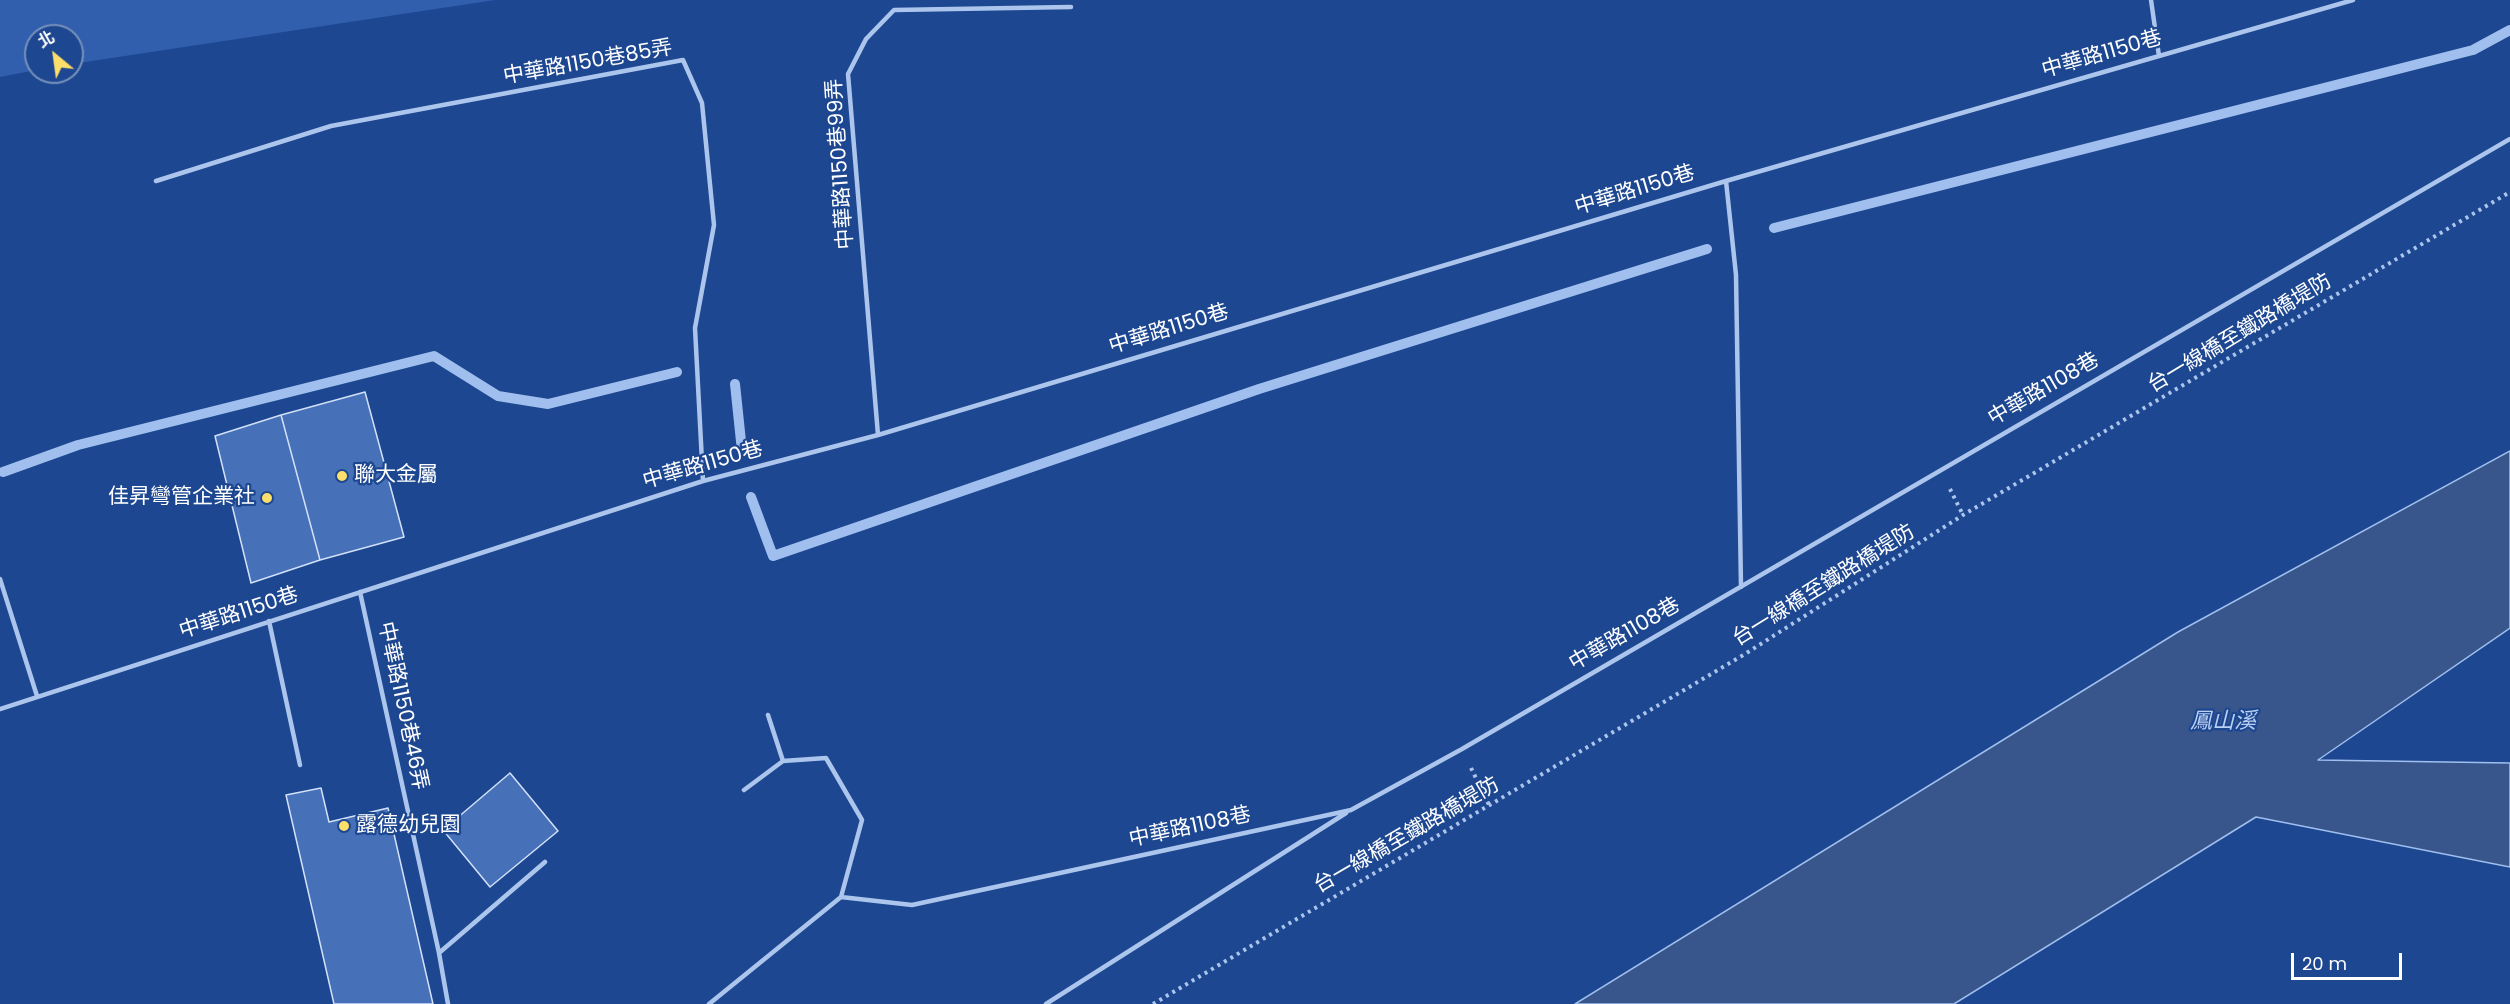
<!DOCTYPE html>
<meta charset="utf-8">
<style>
body{margin:0}
#map{position:relative;width:2510px;height:1004px;overflow:hidden;background:#1d4790;font-family:Poppins,"Noto Sans TC",sans-serif}
canvas{display:block}
.north{position:absolute;left:24px;top:24px;width:60px;height:60px;box-sizing:border-box;background:#1d4790;border:2px solid #7791bc;border-radius:50%;rotate:331deg;font-size:16px;font-weight:700;line-height:24px;text-align:center;color:#fff}
.north::after{content:'';display:block;margin:auto;width:21px;height:27px;background:#fdde6b;clip-path:polygon(50% 0,100% 100%,50% 72%,0 100%)}
.scale{position:absolute;left:2291px;top:953px;width:111px;height:27px;box-sizing:border-box;border:3px solid #fff;border-top:0;padding-left:8px;font-size:18px;line-height:21px;white-space:nowrap;color:#fff;-webkit-text-stroke:4px #1d4790;paint-order:stroke}
</style>
<div id="map">
<canvas width="2510" height="1004"></canvas>
<div class="north">北</div>
<div class="scale">20 m</div>
</div>
<script>
const ctx = document.querySelector('canvas').getContext('2d');
ctx.lineJoin = 'round';
function fillPath(path, color) { ctx.fillStyle = color; ctx.fill(path, 'evenodd'); }
const toPath = rows => new Path2D(rows.map(r => 'M' + r).join(''));
function stroke(path, color, width, dash) { ctx.strokeStyle = color; ctx.lineWidth = width; ctx.lineCap = dash ? 'butt' : 'round'; ctx.setLineDash(dash || []); ctx.stroke(path); }
function drawText(font, color, halo, rows, align = 'center') {
  ctx.font = font + ' Poppins,"Noto Sans TC",sans-serif'; ctx.lineWidth = 4.5; ctx.setLineDash([]); ctx.textBaseline = 'middle'; ctx.strokeStyle = halo; ctx.fillStyle = color; for (const [text, x, y, turn = 0] of rows) {
    ctx.save(); ctx.translate(x, y); ctx.rotate((+turn || 0) * Math.PI / 180); ctx.textAlign = isNaN(turn) ? turn : align; if (halo) ctx.strokeText(text, 0, 0); ctx.fillText(text, 0, 0); ctx.restore();
  }
}
fillPath(toPath([
 [0,0,495,0,72,64,72,36,36,36,36,70,0,77]
]), '#315fad');
const water = toPath([
 [2510,451,2510,628,2318,760,2510,763,2510,867,2256,817,1954,1004,1575,1004,2178,632,2510,451]
]);
fillPath(water, '#38568b');
stroke(water, '#a0bfef', 1.5);
stroke(toPath([
 [1774,228,2473,50,2510,30],
 [735,384,742,451],
 [3,472,78,445,434,356,498,396,548,404,677,372],
 [751,497,773,556,1259,389,1707,249]
]), '#a0bfef', 10);
const building = toPath([
 [365,392,404,537,320,560,281,415,365,392],
 [281,415,320,560,251,583,215,436,281,415],
 [510,773,558,831,490,887,443,830,510,773],
 [321,788,329,822,388,808,433,1004,334,1004,286,795,321,788]
]);
fillPath(building, '#4670b7');
stroke(building, '#d2e1fa', 1.5);
stroke(toPath([
 [1950,489,1963,515],
 [1471,768,1489,805],
 [1153,1004,1745,654,1963,515,2510,192]
]), '#acc5ed', 4, [3, 4.5]);
stroke(toPath([
 [2151,0,2159,56],
 [156,181,331,126,683,60,702,103,714,225,695,328,703,481],
 [1726,181,1736,275,1741,587],
 [878,435,848,74,866,39,894,10,1071,7],
 [0,579,37,696],
 [360,592,439,953,448,1004],
 [269,621,300,765],
 [0,709,703,481,878,435,1726,181,2353,0],
 [768,715,783,761],
 [744,790,783,761,826,758,862,820,841,897],
 [439,953,545,862],
 [709,1004,841,897,912,905,1351,810,1462,749,2510,139],
 [1046,1004,1346,813]
]), '#acc5ed', 4.5);
for (const [x, y, r, color] of [
 [342,476,6,"#fdde6b"],
 [267,498,6,"#fdde6b"],
 [344,826,6,"#fdde6b"]
]) { const dot = new Path2D(); dot.arc(x, y, r, 0, 2 * Math.PI); ctx.fillStyle = color; ctx.fill(dot); stroke(dot, '#1d4790', 2); }
drawText('21px', '#fff', '#1d4790', [
 ["中華路1150巷",2102,55,-16],
 ["中華路1150巷85弄",588,63,-10],
 ["中華路1150巷99弄",841,164,-94],
 ["中華路1150巷",1635,191,-17],
 ["中華路1150巷",1169,330,-17],
 ["台一線橋至鐵路橋堤防",2240,334,-31],
 ["中華路1108巷",2044,390,-30],
 ["中華路1150巷",703,466,-16],
 ["台一線橋至鐵路橋堤防",1824,586,-32],
 ["中華路1150巷",239,614,-18],
 ["中華路1108巷",1625,635,-30],
 ["中華路1150巷46弄",402,706,78],
 ["中華路1108巷",1190,828,-12],
 ["台一線橋至鐵路橋堤防",1407,836,-30]
]);
drawText('21px', '#fff', '#1d4790', [
 ["聯大金屬",354,476],
 ["佳昇彎管企業社",255,498,"right"],
 ["露德幼兒園",356,826]
], 'left');
drawText('italic 22px', '#b9cff4', '#1d4790', [
 ["鳳山溪",2223,722]
]);
</script>
